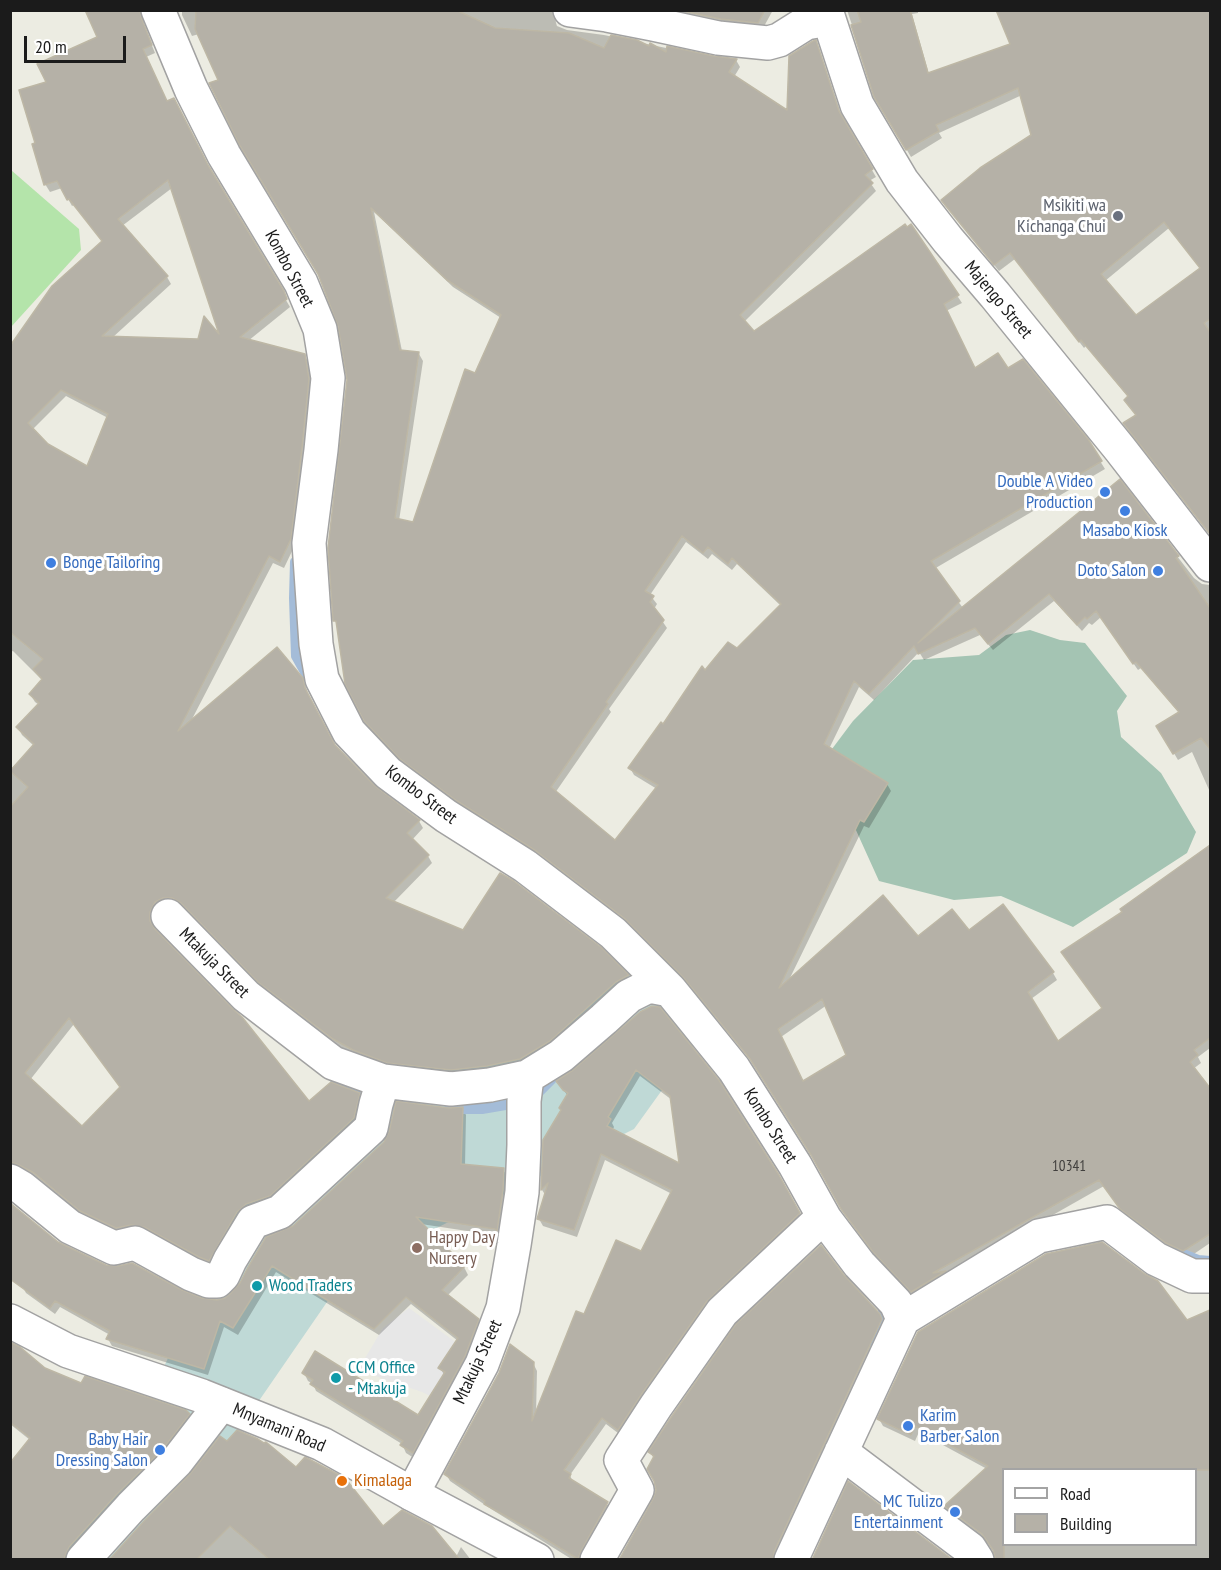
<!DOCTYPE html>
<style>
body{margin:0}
#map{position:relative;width:1221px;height:1570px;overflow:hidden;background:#ecece2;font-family:"PT Sans Narrow",sans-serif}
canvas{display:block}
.frame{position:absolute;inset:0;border:12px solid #1b1b1b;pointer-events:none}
.legend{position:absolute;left:1002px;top:1468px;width:195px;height:78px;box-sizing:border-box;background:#fff;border:2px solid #a4a4a4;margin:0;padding:8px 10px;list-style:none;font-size:18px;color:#1b1b1b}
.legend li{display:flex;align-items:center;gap:12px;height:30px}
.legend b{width:30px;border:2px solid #a4a4a4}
.scale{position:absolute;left:24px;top:36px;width:102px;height:27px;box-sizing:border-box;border:3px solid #1b1b1b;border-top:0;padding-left:8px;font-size:18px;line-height:21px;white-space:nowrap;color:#1b1b1b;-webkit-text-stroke:4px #fff;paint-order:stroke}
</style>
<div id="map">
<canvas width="1221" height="1570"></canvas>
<div class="frame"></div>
<ul class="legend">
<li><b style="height:8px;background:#fff"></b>Road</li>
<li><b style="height:16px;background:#b5b1a7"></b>Building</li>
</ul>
<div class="scale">20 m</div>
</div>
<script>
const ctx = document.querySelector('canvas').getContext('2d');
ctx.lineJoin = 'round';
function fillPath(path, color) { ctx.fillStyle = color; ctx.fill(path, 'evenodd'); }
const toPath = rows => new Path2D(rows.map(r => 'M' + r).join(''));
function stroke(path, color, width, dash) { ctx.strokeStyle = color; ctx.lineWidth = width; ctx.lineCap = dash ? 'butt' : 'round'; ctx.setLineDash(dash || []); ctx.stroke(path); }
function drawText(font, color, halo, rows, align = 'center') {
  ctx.font = font + ' "PT Sans Narrow",sans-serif'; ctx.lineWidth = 6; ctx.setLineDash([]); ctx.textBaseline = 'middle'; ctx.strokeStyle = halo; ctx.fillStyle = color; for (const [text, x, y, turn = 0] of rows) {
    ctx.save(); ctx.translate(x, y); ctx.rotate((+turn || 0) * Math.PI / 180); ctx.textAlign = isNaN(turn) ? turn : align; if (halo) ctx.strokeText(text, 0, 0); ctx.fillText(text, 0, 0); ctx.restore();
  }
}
fillPath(toPath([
 [11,170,79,229,81,250,11,327]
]), '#b4e4aa');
fillPath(toPath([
 [690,939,716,1015,634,1129,347,1273,223,1453,123,1559,30,1560,127,1447,238,1206,384,1074]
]), '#bfd9d6');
fillPath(toPath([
 [1030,630,1060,640,1085,643,1127,696,1117,711,1121,737,1161,773,1196,832,1187,853,1073,927,1001,896,954,900,879,881,855,828,814,773,853,721,913,660,979,655,1006,635]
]), '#a4c4b3');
fillPath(toPath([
 [409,1308,480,1360,449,1405,422,1392,358,1370,383,1328]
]), '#e7e7e7');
fillPath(toPath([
 [87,10,141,10,143,16,144,26,155,53,146,57,167,102,210,172,290,307,248,341,304,355,309,363,312,387,294,547,284,568,273,563,190,723,302,679,306,687,309,697,335,747,374,787,419,821,423,828,412,840,428,856,432,863,393,903,464,932,600,948,627,976,632,983,524,1066,456,1077,393,1070,359,1057,338,1046,264,989,187,910,178,905,153,920,153,930,309,1104,359,1094,363,1101,357,1126,213,1267,121,1235,86,1218,39,1181,24,1172,10,1170,10,773,34,746,22,735,18,727,39,705,35,702,30,694,43,681,13,651,10,652,10,349,103,242,74,205,72,206,62,188,50,192,45,184,37,144,48,83,99,38],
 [172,188,223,340,112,338,171,284,167,277,122,226],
 [66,396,108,418,88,468,47,445,32,430],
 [74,1024,121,1088,82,1128,30,1080],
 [182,10,557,10,555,15,556,23,557,26,567,30,604,35,714,58,736,60,740,67,734,77,788,112,815,42,819,49,843,120,876,177,869,181,876,191,744,322,753,333,911,226,962,303,946,311,975,370,1008,370,1087,440,1105,469,934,569,963,608,1119,481,1194,578,1202,584,1210,585,1210,792,1192,752,1178,760,1158,726,1180,714,1141,668,1138,670,1101,617,1092,625,1089,623,1082,631,1054,601,993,650,980,635,924,660,919,652,874,700,859,687,829,749,887,784,891,791,869,828,864,826,789,980,918,938,969,932,1053,973,1057,980,1031,999,1058,1043,1103,1009,1124,912,1201,854,1200,852,1210,847,1210,1048,1198,1057,1201,1063,1193,1069,1210,1091,1210,1243,1188,1258,1171,1250,1126,1216,1104,1186,947,1275,916,1298,879,1259,847,1216,815,1160,756,1066,689,984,630,925,542,858,462,807,406,766,370,728,366,720,339,628,335,621,348,380,339,321,320,274,220,81,199,34,192,36,182,15],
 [374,212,453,287,501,318,414,524,399,521,423,361,419,354,402,351],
 [686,542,708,559,712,554,732,570,737,564,781,606,737,650,705,672,630,768,634,775,657,789,616,842,555,793,611,712,609,709,667,628,654,609,657,604,650,595],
 [827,1005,848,1055,803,1083,781,1037],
 [650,10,773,10,762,30],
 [847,10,918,10,918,13,912,14,929,74,1012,45,1018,10,1210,10,1210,535,1129,431,1137,416,1126,400,1129,398,1086,346,1084,348,1015,259,999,271,947,207,942,200,1033,136,1022,95,939,133,942,138,911,157,876,97],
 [1169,228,1201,269,1136,317,1105,281],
 [641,1013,778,1175,803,1221,622,1436,606,1424,570,1475,573,1483,607,1504,611,1511,584,1560,573,1560,491,1509,450,1481,446,1474,533,1363,537,1371,536,1415,584,1316,642,1253,672,1194,605,1160,577,1237,543,1226,539,1219,546,1196,542,1190,544,1140,562,1110,568,1096,562,1088,574,1071],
 [640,1076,672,1100,681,1165,612,1131,614,1127,612,1123],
 [462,1108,466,1115,465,1166,503,1170,508,1177,500,1236,421,1224,464,1267,468,1275,447,1296,478,1320,482,1328,417,1460,406,1453,402,1444,316,1391,313,1384,308,1381,304,1373,418,1417,445,1376,440,1368,458,1341,411,1304,379,1335,276,1272,238,1335,224,1327,208,1375,112,1346,108,1339,110,1335,60,1307,55,1314,26,1293,22,1286,61,1245,106,1267,202,1300,218,1301,225,1299,294,1227,449,1109],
 [843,1276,879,1314,884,1322,777,1560,621,1560,655,1499,657,1490,654,1459,650,1452],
 [1210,1312,1210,1560,997,1560,991,1546,949,1513,945,1506,987,1469,919,1432,915,1441,883,1426,879,1419,1186,1322],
 [1004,1470,1196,1470,1196,1544,1004,1544],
 [10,1344,44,1369,82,1384,189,1415,193,1422,71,1560,10,1560,30,1440,10,1424],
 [228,1443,296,1469,383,1528,456,1557,461,1547,471,1560,111,1560]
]), '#0003');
stroke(toPath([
 [295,562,294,598,296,656,310,681],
 [334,1078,376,1104,410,1106],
 [533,1098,558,1073],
 [449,1109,482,1109,517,1103],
 [1178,1252,1198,1260,1210,1261],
 [875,1344,879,1334,884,1306,881,1302]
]), '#a4bcd8', 10);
const building = toPath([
 [85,10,140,10,141,17,152,45,143,49,167,101,174,98,208,165,284,291,287,299,240,337,305,354,309,379,302,448,291,539,280,562,269,556,178,731,277,647,303,678,305,688,335,745,375,786,420,820,407,833,429,855,386,898,463,930,500,873,514,881,601,947,629,975,616,982,550,1041,520,1059,487,1066,451,1070,387,1063,353,1050,333,1039,258,982,181,903,172,898,163,898,155,902,150,912,150,921,155,929,233,1009,242,1017,309,1101,331,1082,360,1093,354,1118,270,1196,246,1204,237,1212,209,1261,199,1257,144,1227,131,1225,116,1228,80,1211,34,1173,19,1165,10,1162,10,807,28,787,10,771,34,744,16,727,39,703,29,694,42,679,33,669,43,659,10,632,10,346,52,286,102,241,69,199,67,200,57,181,44,185,32,144,35,143,19,90,46,82,37,64,97,37,85,10],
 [168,180,219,334,204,316,198,339,102,336,168,276,118,219,168,180],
 [61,390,108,414,87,466,48,444,28,423,61,390],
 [69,1018,120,1087,82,1126,25,1073,69,1018],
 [196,10,456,10,495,28,569,33,604,48,611,35,637,40,649,46,650,43,666,52,667,46,714,56,737,59,729,72,787,110,789,56,813,41,816,40,839,111,873,169,865,175,873,183,740,315,754,331,905,224,907,227,911,224,959,295,944,304,975,368,998,353,1008,368,1023,359,1088,439,1102,461,931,561,960,601,918,643,1120,479,1179,556,1176,558,1210,608,1210,749,1201,738,1173,754,1156,726,1179,712,1136,662,1133,664,1096,611,1087,619,1085,617,1077,625,1049,594,988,644,975,628,918,654,914,646,869,694,854,681,824,744,888,783,864,822,860,820,779,988,883,895,918,936,952,909,969,930,1003,904,1054,972,1028,992,1058,1041,1102,1008,1061,952,1122,912,1120,909,1210,845,1210,1038,1194,1050,1198,1055,1190,1062,1210,1088,1210,1234,1183,1251,1166,1243,1120,1209,1099,1180,933,1273,946,1271,911,1292,873,1252,841,1209,811,1155,750,1059,683,977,624,918,536,851,457,801,400,759,364,721,345,684,336,621,333,621,328,548,347,380,338,326,318,274,240,146,209,83,218,80,195,29,196,10],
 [371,208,447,280,501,315,475,373,465,369,413,522,395,518,419,352,400,350,371,208],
 [682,536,703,553,708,547,728,564,732,558,781,604,737,648,728,642,705,670,702,666,663,724,661,722,628,768,658,785,615,840,551,787,608,704,606,702,664,620,650,602,654,596,645,591,682,536],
 [822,999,846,1055,803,1081,778,1029,822,999],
 [679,10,765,10,758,23,721,19,679,10],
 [857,10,910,10,928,73,1010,44,996,10,1210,10,1210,319,1204,323,1210,332,1210,534,1123,423,1136,415,1124,400,1128,396,1081,340,1079,342,1010,253,994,265,941,200,980,168,1031,135,1018,88,936,125,939,131,906,150,874,97,851,25,861,22,857,10],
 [1164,222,1200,268,1136,315,1101,274,1164,222],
 [652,1006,660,1007,719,1080,779,1175,800,1213,707,1301,641,1395,618,1430,602,1418,564,1470,571,1474,569,1478,608,1502,581,1551,578,1559,531,1530,484,1504,485,1501,444,1474,499,1373,510,1344,534,1362,532,1421,576,1311,584,1314,616,1240,641,1251,672,1190,601,1154,574,1230,537,1219,548,1183,541,1190,543,1140,561,1110,559,1108,568,1093,563,1090,556,1081,573,1070,640,1012,652,1006],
 [636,1070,670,1096,679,1163,607,1126,611,1119,608,1117,636,1070],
 [396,1101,449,1108,463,1107,461,1164,504,1168,503,1190,497,1231,495,1229,416,1217,465,1266,442,1290,479,1319,465,1356,413,1453,400,1445,403,1441,310,1384,313,1380,302,1373,315,1351,418,1415,445,1372,438,1368,458,1338,406,1297,374,1329,272,1266,233,1328,220,1321,204,1369,106,1339,110,1331,55,1301,50,1308,10,1279,10,1203,58,1242,106,1265,118,1266,132,1263,182,1290,202,1298,217,1300,225,1298,230,1294,240,1283,247,1269,266,1237,293,1226,384,1142,389,1132,396,1101],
 [1102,1242,1145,1274,1158,1281,1187,1320,1210,1310,1210,1470,1004,1470,1004,1560,996,1560,993,1550,982,1534,944,1506,988,1466,915,1426,911,1435,877,1419,918,1332,1046,1254,1102,1242],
 [821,1245,844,1275,880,1314,882,1319,774,1552,773,1560,619,1560,653,1499,656,1490,654,1481,647,1469,654,1456,648,1452,672,1416,736,1324,821,1245],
 [10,1342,20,1347,45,1368,81,1383,85,1376,186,1410,190,1414,163,1449,117,1494,69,1547,65,1556,65,1560,10,1560,10,1463,30,1438,10,1422,10,1342],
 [237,1430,258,1439,264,1443,266,1442,296,1467,305,1457,345,1478,383,1526,402,1510,432,1526,460,1560,270,1560,230,1526,196,1560,109,1560,145,1520,190,1474,220,1436,227,1441,237,1430],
 [848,1481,953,1560,812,1560,848,1481]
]);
fillPath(building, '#b5b1a7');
stroke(building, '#bdb7a5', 1.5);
const minor = toPath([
 [158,10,191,89,224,155,301,283,320,329,328,378,321,450,309,543,316,644,322,679,349,732,388,773,446,816,525,866,613,933,670,990,734,1069,795,1165,825,1219,859,1264,896,1303,903,1319],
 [570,10,607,15,653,24,718,38,768,43,779,40,806,23,829,19],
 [826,10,857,105,902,181,948,240,995,295,1120,449,1210,565],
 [168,916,246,996,333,1063,383,1081,451,1089,490,1085,527,1077,561,1056,604,1019,629,996,649,986,670,990],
 [10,1181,22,1188,70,1227,114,1248,135,1243,191,1274,209,1281,217,1281,223,1275,230,1260,253,1222,280,1212,371,1128,376,1104,383,1081],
 [841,1452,970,1549,977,1560],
 [412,1494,482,1364,503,1308,514,1245,522,1192,524,1145,524,1101,527,1077],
 [83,1560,131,1507,177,1461,221,1404],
 [597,1560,637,1490,621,1460,656,1406,722,1312,819,1221,825,1219],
 [791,1560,903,1319,1039,1236,1107,1222,1156,1259,1192,1276,1210,1276]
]);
const tertiary = toPath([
 [10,1321,68,1351,202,1396,322,1444,412,1494,537,1560]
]);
stroke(minor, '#a2a2a2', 36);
stroke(tertiary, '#a2a2a2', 36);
stroke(minor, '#fff', 33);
stroke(tertiary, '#fff', 33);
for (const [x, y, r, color] of [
 [1118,216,6,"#6b7280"],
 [1105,492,6,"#3f7fe0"],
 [1125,511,6,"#3f7fe0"],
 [51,563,6,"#3f7fe0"],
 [1158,571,6,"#3f7fe0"],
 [417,1248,6,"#8d6e63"],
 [257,1286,6,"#0f9aa8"],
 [336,1378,6,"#0f9aa8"],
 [908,1426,6,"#3f7fe0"],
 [160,1450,6,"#3f7fe0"],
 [342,1481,6,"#e8710a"],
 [955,1512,6,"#3f7fe0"]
]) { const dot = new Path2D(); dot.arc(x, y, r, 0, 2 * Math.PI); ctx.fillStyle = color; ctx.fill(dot); stroke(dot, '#fff', 2); }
drawText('15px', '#42403e', null, [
 ["10341",1069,1167]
]);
drawText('18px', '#5b616d', '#fff', [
 ["Msikiti wa",1106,206],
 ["Kichanga Chui",1106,227]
], 'right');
drawText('18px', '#1b1b1b', '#fff', [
 ["Kombo Street",289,269,62],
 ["Majengo Street",998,300,50],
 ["Kombo Street",421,795,37],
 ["Mtakuja Street",214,963,45],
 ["Kombo Street",770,1126,58],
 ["Mtakuja Street",478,1362,-65],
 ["Mnyamani Road",279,1428,23]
]);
drawText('18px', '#366cbe', '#fff', [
 ["Double A Video",1093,482],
 ["Production",1093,503],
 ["Masabo Kiosk",1125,531,"center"],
 ["Bonge Tailoring",63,563,"left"],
 ["Doto Salon",1146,571],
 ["Karim",920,1416,"left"],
 ["Barber Salon",920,1437,"left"],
 ["Baby Hair",148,1440],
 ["Dressing Salon",148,1461],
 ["MC Tulizo",943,1502],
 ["Entertainment",943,1523]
], 'right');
drawText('18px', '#785e54', '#fff', [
 ["Happy Day",429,1238],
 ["Nursery",429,1259]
], 'left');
drawText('18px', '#0d838f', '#fff', [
 ["Wood Traders",269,1286],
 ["CCM Office",348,1368],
 ["- Mtakuja",348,1389]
], 'left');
drawText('18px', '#c56008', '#fff', [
 ["Kimalaga",354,1481]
], 'left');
</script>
